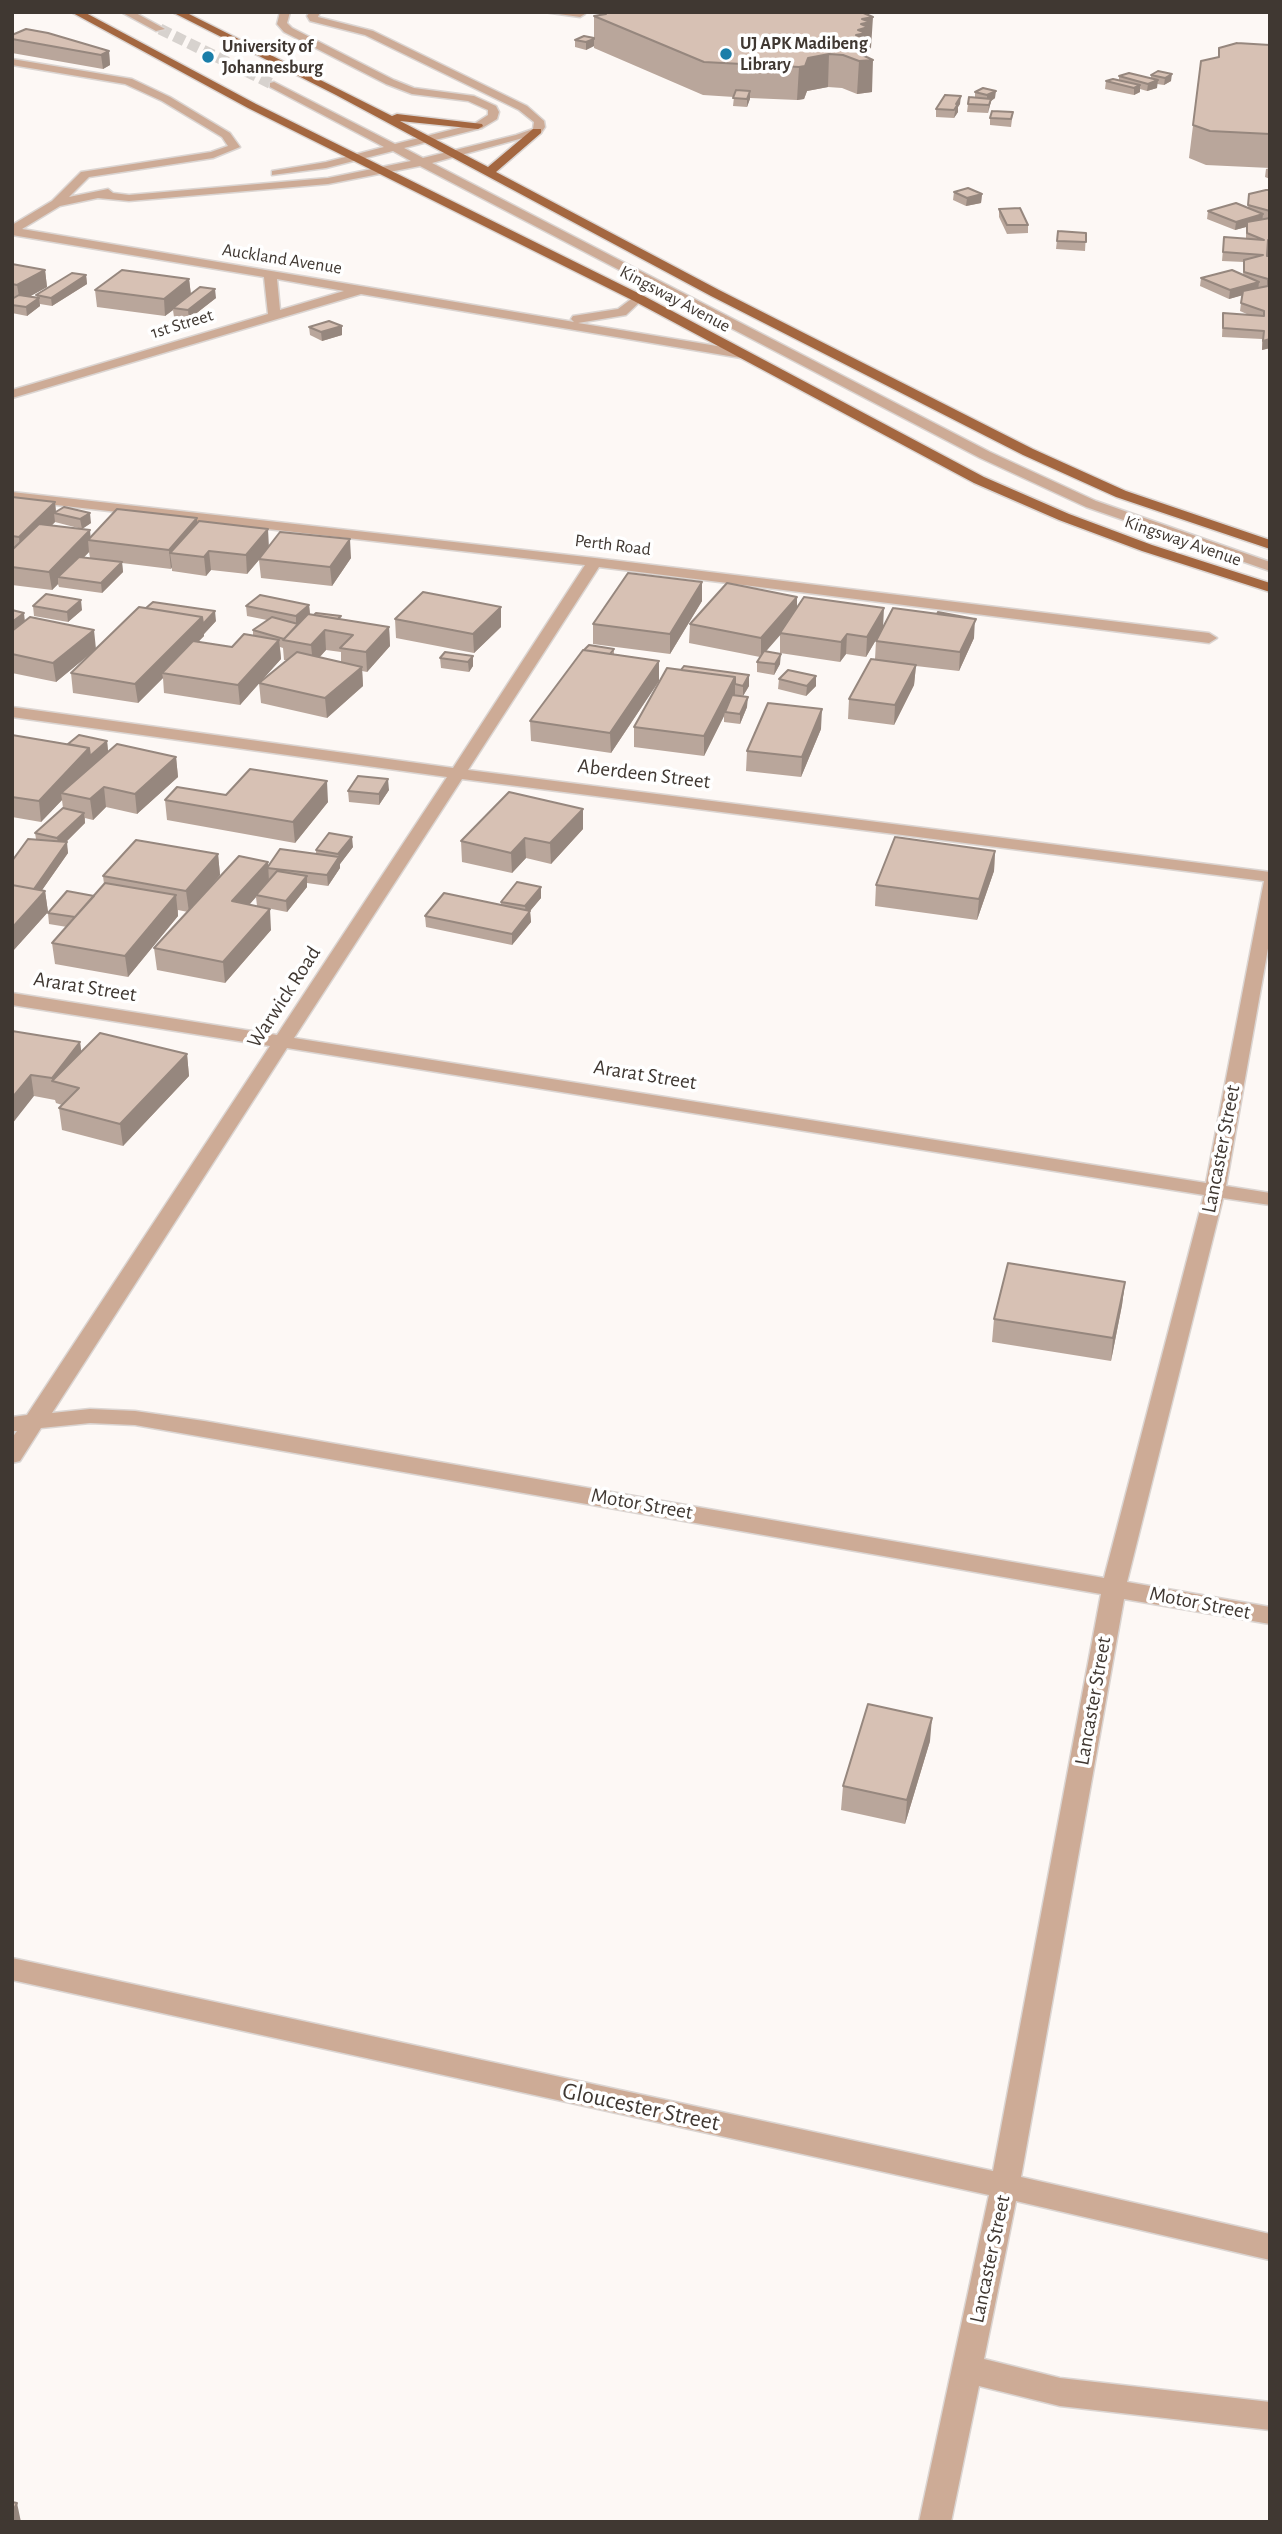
<!DOCTYPE html>
<style>
body{margin:0}
#map{position:relative;width:1282px;height:2534px;overflow:hidden;background:#fdf8f5;font-family:"Alegreya Sans",sans-serif}
canvas{display:block}
.frame{position:absolute;inset:0;border:14px solid #403832;pointer-events:none}
</style>
<div id="map">
<canvas width="1282" height="2534"></canvas>
<div class="frame"></div>
</div>
<script>
const ctx = document.querySelector('canvas').getContext('2d');
ctx.lineJoin = 'round';
const toPath = rows => new Path2D(rows.map(r => 'M' + r).join(''));
function stroke(path, color, width, dash) { ctx.strokeStyle = color; ctx.lineWidth = width; ctx.lineCap = dash ? 'butt' : 'round'; ctx.setLineDash(dash || []); ctx.stroke(path); }
function fillPath(path, color) { ctx.fillStyle = color; ctx.fill(path, 'evenodd'); }
function drawText(font, color, halo, rows, align = 'center') {
  ctx.font = font + ' "Alegreya Sans",sans-serif'; ctx.lineWidth = 7; ctx.setLineDash([]); ctx.textBaseline = 'middle'; ctx.strokeStyle = halo; ctx.fillStyle = color; for (const [text, x, y, turn = 0] of rows) {
    ctx.save(); ctx.translate(x, y); ctx.rotate((+turn || 0) * Math.PI / 180); ctx.textAlign = isNaN(turn) ? turn : align; if (halo) ctx.strokeText(text, 0, 0); ctx.fillText(text, 0, 0); ctx.restore();
  }
}
stroke(toPath([
 [160,29,274,85]
]), '#d7d2ce', 11, [11, 5]);
const minor = toPath([
 [121,12,134,12,165,29,156,31,121,12],
 [280,12,290,12,287,23,292,28,394,80,414,88,474,96,496,106,499,112,497,119,482,128,404,148,423,158,516,135,533,129,534,122,519,110,365,35,310,21,307,16,310,12,320,12,318,17,373,31,527,106,544,121,545,127,541,133,432,163,990,452,1096,501,1270,562,1270,571,1086,507,980,458,420,166,328,184,129,201,98,198,60,206,22,229,574,322,571,319,573,316,618,309,638,294,644,298,626,315,578,323,741,350,747,354,741,358,361,294,12,398,12,390,268,314,264,277,12,235,12,225,52,201,81,172,211,152,228,146,222,137,162,101,125,84,12,65,12,59,132,79,170,97,230,133,240,147,213,158,89,177,69,197,108,189,113,193,129,195,328,178,411,161,393,151,326,168,272,175,272,171,326,162,384,147,270,87,270,83,274,82,395,144,474,124,488,115,488,110,468,101,412,94,386,84,284,32,277,24,280,12],
 [277,279,344,291,280,310,277,279],
 [544,12,584,12,585,14,580,17,544,12],
 [12,492,595,558,1209,633,1217,638,1209,643,599,567,468,770,1270,872,1270,937,1226,1186,1270,1193,1270,1205,1223,1198,1127,1582,1270,1607,1270,1624,1124,1599,1021,2177,1270,2234,1270,2260,1016,2201,984,2359,1060,2378,1270,2402,1270,2430,1060,2406,979,2386,951,2522,919,2522,989,2195,12,1980,12,1958,993,2171,1101,1594,135,1425,90,1423,41,1428,20,1461,12,1463,12,1438,17,1431,12,1431,12,1417,27,1415,270,1046,12,1005,12,993,277,1035,447,777,12,717,12,707,453,768,585,565,12,500,12,492],
 [462,779,1264,881,1206,1183,294,1038,462,779],
 [287,1048,1204,1195,1104,1578,204,1421,135,1411,90,1409,52,1413,287,1048]
]);
const major = toPath([
 [71,12,84,12,256,104,642,295,984,477,1069,514,1152,545,1270,583,1270,592,1142,551,1059,520,974,483,634,301,248,108,71,12],
 [172,12,185,12,392,116,397,114,482,124,483,126,478,129,400,121,488,167,533,129,541,129,541,133,496,172,719,290,1033,449,1126,491,1270,540,1270,549,1116,497,1023,455,711,296,336,95,172,12]
]);
stroke(minor, '#dbd5d2', 3);
stroke(major, '#dbd5d2', 3);
fillPath(minor, '#cdab96');
fillPath(major, '#a46740');
fillPath(toPath([
 [599,12,861,12,871,48,869,49,869,54,867,54,867,57,872,92,857,94,842,88,828,87,807,91,804,99,797,100,750,98,747,107,733,106,734,97,703,95,594,48,594,46,586,50,575,47,575,40,594,38,594,16,599,15],
 [12,35,109,51,110,65,103,69,12,53],
 [1270,45,1270,168,1206,165,1189,158,1201,61,1218,57,1219,48],
 [1158,71,1171,81,1164,85,1157,84,1157,88,1147,91,1140,89,1140,92,1134,95,1105,89,1106,81,1119,80,1119,76,1151,78,1151,75],
 [983,88,995,98,991,101,988,113,967,112,968,104,975,98,975,92],
 [960,104,958,107,958,112,954,118,936,117,936,109],
 [1013,112,1011,127,990,125,990,118],
 [1270,168,1270,179,1265,177,1266,169],
 [1270,190,1270,348,1262,350,1262,339,1222,337,1223,313,1249,315,1240,311,1242,295,1229,299,1200,286,1201,278,1243,275,1244,262,1222,261,1224,237,1246,239,1246,227,1235,230,1207,219,1208,211,1248,208,1249,194],
 [954,192,982,194,981,203,966,206,953,200],
 [999,209,1028,225,1028,233,1007,234,999,217],
 [1058,231,1086,233,1085,251,1056,249],
 [12,264,45,270,47,287,30,296,37,297,36,295,86,275,87,284,52,306,40,304,40,306,27,316,12,313],
 [189,279,191,294,216,298,189,319,174,317,173,310,165,316,97,307,95,290],
 [342,326,342,335,322,341,310,335,309,327],
 [12,497,55,502,56,512,91,523,82,529,55,522,52,525,91,537,197,524,269,546,351,558,332,586,261,578,259,560,247,574,211,570,206,576,172,571,172,567,171,569,122,563,123,572,102,593,59,587,58,584,52,590,12,585],
 [89,552,90,558,84,557],
 [702,582,702,601,670,654,593,644,593,624],
 [309,605,310,614,389,627,390,646,367,672,362,671,363,686,327,718,261,703,259,683,240,705,164,693,163,678,138,703,73,693,71,673,90,654,56,682,12,673,12,610,25,622,96,649,216,621,204,634,204,636,198,642,232,647,253,636,253,630,267,620,247,616,246,606],
 [280,647,283,648,284,660,287,660,259,683,281,659],
 [326,650,341,652,341,662,320,657],
 [33,606,82,610,68,622,34,616],
 [501,607,501,627,474,653,396,638,395,619],
 [797,608,883,628,974,638,959,671,916,666,914,685,894,725,848,719,849,699,875,659,876,641,883,628,866,657,846,654,840,662,780,653,780,634,765,652,780,664,774,675,757,672,757,662,760,657,689,643,690,624],
 [614,649,614,654,659,661,659,681,611,753,531,741,530,721],
 [473,656,473,666,469,672,441,668,440,658],
 [667,668,749,686,743,696,735,695,747,707,740,724,724,722,724,716,704,756,634,747,634,727],
 [816,676,816,686,806,696,778,689,779,679],
 [821,729,801,777,746,771,747,751],
 [12,735,68,744,107,741,108,751,176,757,178,777,137,814,106,807,93,820,85,818,85,823,66,842,68,853,42,890,45,891,48,912,12,952,36,839,35,833,63,808,62,800,41,822,12,817],
 [389,790,379,805,349,802,348,791],
 [226,795,328,802,295,843,167,820,165,800],
 [583,829,551,864,526,858,512,873,462,862,461,841],
 [353,847,340,864,340,868,328,886,307,883,307,887,287,912,257,906,256,897,249,905,271,930,225,983,157,970,154,948,188,912,178,910,178,916,128,977,55,964,52,943,67,927,49,924,48,913,94,896,104,884,103,876,218,854,220,875,200,899,268,862,268,866,316,854,316,850],
 [995,851,994,871,977,920,875,906,876,885],
 [541,887,541,898,530,911,531,922,512,945,426,927,425,916,501,905,501,902],
 [12,1031,80,1042,81,1052,187,1054,189,1076,123,1146,62,1130,59,1108,62,1105,56,1103,55,1100,34,1096],
 [1125,1282,1122,1305,1111,1361,992,1342,994,1319],
 [930,1741,905,1824,841,1810,843,1786]
]), '#b9a69b');
fillPath(toPath([
 [873,17,871,48,869,49,869,54,867,54,867,59,873,60,872,92,857,94,859,61,850,41,862,19],
 [594,39,594,46,586,50,586,42],
 [109,51,110,65,103,69,101,55],
 [829,54,828,87,807,91,804,99,797,100,799,67,808,58],
 [1172,74,1171,81,1164,85,1165,78],
 [1158,80,1157,88,1147,91,1148,84],
 [1140,85,1140,92,1134,95,1134,88],
 [750,91,750,99,747,107,747,99],
 [996,91,995,98,991,101,988,113,989,105,987,103,987,95],
 [961,96,960,104,958,107,958,112,954,118,956,104],
 [982,194,981,203,966,206,967,198],
 [1263,214,1262,223,1247,222,1246,227,1235,230,1236,222],
 [45,270,47,287,20,302,17,285],
 [86,275,87,284,52,306,51,298],
 [189,279,191,296,173,308,173,310,165,316,164,299],
 [1259,282,1258,291,1229,299,1230,290],
 [215,289,216,298,189,319,188,310],
 [39,298,40,306,27,316,26,307],
 [342,326,342,335,322,341,321,332],
 [1270,339,1270,348,1262,350,1263,341],
 [55,502,56,514,54,513,55,522,21,556,19,537],
 [90,513,91,523,82,529,80,519],
 [197,518,198,537,170,553,172,567,171,569,169,550],
 [268,529,269,548,247,574,246,555],
 [90,530,91,541,88,540,89,552,64,578,58,577,58,584,52,590,49,572],
 [350,539,351,558,332,586,330,567],
 [209,551,211,570,206,576,204,557],
 [122,562,123,572,102,593,101,583],
 [702,582,702,601,670,654,670,634],
 [797,597,797,616,761,657,761,638],
 [81,600,82,610,68,622,67,612],
 [309,605,310,615,296,626,296,616],
 [501,607,501,627,474,653,473,634],
 [884,608,883,628,866,657,867,637],
 [215,611,216,621,204,634,204,636,166,674,162,673,163,678,138,703,135,684,202,617],
 [24,613,25,622,12,633,12,622],
 [975,619,974,638,959,671,960,652],
 [389,627,390,646,367,672,366,652],
 [94,630,96,649,56,682,53,663],
 [325,630,326,650,313,664,311,645],
 [847,634,846,654,840,662,841,642],
 [279,640,281,659,240,705,238,685],
 [781,654,780,664,774,675,775,664],
 [473,656,473,666,469,672,468,662],
 [659,661,659,681,611,753,610,733],
 [916,665,914,685,894,725,895,705],
 [362,667,363,686,327,718,325,698],
 [749,675,749,686,743,696,743,686],
 [816,676,816,686,806,696,807,686],
 [735,677,735,697,725,712,724,716,704,756,704,736],
 [748,697,747,707,740,724,740,714],
 [822,709,821,729,801,777,802,757],
 [107,741,108,751,61,793,62,800,41,822,39,801,89,748],
 [176,757,178,777,137,814,135,794],
 [388,779,389,790,379,805,379,794],
 [327,781,328,802,295,843,293,822],
 [104,787,106,807,93,820,90,799],
 [583,809,583,829,551,864,550,843],
 [84,813,85,823,59,849,57,838],
 [352,837,353,847,340,864,340,868,328,886,327,875,339,858,338,854],
 [525,838,526,858,512,873,511,853],
 [67,842,68,853,33,903,32,892],
 [995,851,994,871,977,920,979,899],
 [218,854,220,875,189,912,186,891],
 [268,862,269,882,256,895,256,897,234,922,232,901],
 [307,876,307,887,287,912,286,901],
 [541,887,541,898,530,911,531,922,512,945,512,934,526,917,525,906],
 [45,891,48,912,12,952,12,928],
 [176,895,178,916,128,977,125,956],
 [270,909,271,930,225,983,223,962],
 [80,1042,83,1064,52,1081,52,1078],
 [187,1054,189,1076,123,1146,120,1124],
 [31,1075,34,1096,12,1124,12,1098],
 [1125,1282,1122,1305,1111,1361,1113,1338],
 [932,1718,930,1741,905,1824,907,1800],
 [17,2503,21,2522,12,2522,12,2513]
]), '#96877e');
const building = toPath([
 [607,12,861,12,873,17,862,19,870,22,861,24,868,27,858,30,866,33,856,35,864,38,850,41,862,46,858,53,873,60,859,61,843,55,829,54,808,58,805,66,799,67,704,62,594,16,606,14,607,12],
 [26,29,48,33,109,51,101,55,12,39,12,35,26,29],
 [584,36,594,38,594,39,586,42,575,40,584,36],
 [1237,43,1270,45,1270,134,1210,131,1193,125,1201,61,1219,57,1219,48,1237,43],
 [1158,71,1172,74,1165,78,1151,75,1158,71],
 [1129,73,1158,80,1148,84,1119,76,1129,73],
 [1113,79,1140,85,1134,88,1106,81,1113,79],
 [983,88,996,91,987,95,975,92,983,88],
 [736,90,750,91,747,99,733,98,736,90],
 [945,95,961,96,956,104,958,104,954,110,936,109,945,95],
 [969,97,991,99,989,105,968,104,969,97],
 [992,111,1013,112,1011,119,990,118,992,111],
 [968,188,982,194,967,198,954,192,968,188],
 [1266,190,1270,190,1270,211,1248,205,1249,194,1266,190],
 [1236,203,1263,214,1236,222,1208,211,1236,203],
 [1020,208,1028,225,1007,225,999,209,1020,208],
 [1270,218,1270,240,1268,240,1267,256,1270,256,1270,339,1263,341,1264,331,1223,328,1223,313,1264,316,1264,311,1241,303,1243,291,1268,286,1268,279,1244,272,1244,260,1263,255,1223,252,1224,237,1264,240,1247,233,1247,222,1270,218],
 [1058,231,1086,233,1086,242,1057,241,1058,231],
 [12,264,45,270,17,285,12,284,12,264],
 [122,270,189,279,164,299,95,290,122,270],
 [1232,270,1259,282,1230,290,1201,278,1232,270],
 [72,273,86,275,51,298,36,295,72,273],
 [200,287,215,289,188,310,173,308,200,287],
 [19,295,39,298,26,307,12,305,12,299,19,295],
 [329,321,342,326,321,332,309,327,329,321],
 [12,497,55,502,19,537,12,536,12,497],
 [64,507,90,513,80,519,54,513,64,507],
 [117,509,197,518,169,550,88,540,117,509],
 [199,521,268,529,246,555,209,551,204,557,170,553,199,521],
 [39,524,90,530,49,572,12,567,12,550,39,524],
 [280,532,350,539,330,567,259,559,280,532],
 [79,557,122,562,101,583,58,577,79,557],
 [628,573,702,582,670,634,593,624,628,573],
 [727,583,797,597,761,638,690,624,727,583],
 [423,592,501,607,473,634,395,619,423,592],
 [46,594,81,600,67,612,33,606,46,594],
 [260,595,309,605,296,616,246,606,260,595],
 [804,597,884,608,867,637,847,634,841,642,780,633,804,597],
 [153,602,215,611,203,624,202,617,146,608,153,602],
 [139,607,202,617,135,684,71,673,139,607],
 [893,608,976,619,960,652,876,641,893,608],
 [12,610,24,613,12,622,12,610],
 [938,612,975,619,937,614,938,612],
 [316,613,341,616,338,619,314,615,316,613],
 [308,614,389,627,366,652,340,648,353,635,325,630,311,645,283,640,308,614],
 [30,617,94,630,53,663,12,654,12,631,30,617],
 [272,617,298,624,284,639,253,630,272,617],
 [244,634,279,640,238,685,162,673,193,641,232,647,244,634],
 [589,645,614,649,610,654,584,650,589,645],
 [583,650,659,661,610,733,530,721,583,650],
 [764,651,781,654,775,664,757,662,764,651],
 [297,652,362,667,325,698,259,683,297,652],
 [445,652,473,656,468,662,440,658,445,652],
 [871,659,916,665,895,705,849,699,871,659],
 [684,666,749,675,743,686,735,684,735,677,681,670,684,666],
 [667,668,735,677,704,736,634,727,667,668],
 [788,670,816,676,807,686,779,679,788,670],
 [732,695,748,697,740,714,725,712,732,695],
 [768,703,822,709,802,757,747,751,768,703],
 [12,735,89,748,39,801,12,797,12,735],
 [79,735,107,741,90,756,89,748,68,744,79,735],
 [117,744,176,757,135,794,104,787,90,799,61,793,117,744],
 [250,769,327,781,293,822,165,800,177,787,226,795,250,769],
 [358,776,388,779,379,794,348,791,358,776],
 [509,792,583,809,550,843,525,838,511,853,461,841,509,792],
 [63,808,84,813,57,838,35,833,63,808],
 [329,833,352,837,338,854,316,850,329,833],
 [895,837,995,851,979,899,876,885,895,837],
 [28,839,67,842,34,889,12,885,12,861,28,839],
 [136,840,218,854,186,891,103,876,136,840],
 [280,849,339,857,327,875,267,868,280,849],
 [239,856,268,862,232,901,270,909,223,962,154,948,239,856],
 [277,871,307,876,286,901,256,895,277,871],
 [517,882,541,887,525,906,501,902,517,882],
 [105,883,176,895,125,956,52,943,105,883],
 [12,885,45,891,12,928,12,885],
 [67,891,94,896,75,917,48,913,67,891],
 [444,893,530,911,512,934,425,916,444,893],
 [12,1031,80,1042,52,1078,31,1075,12,1098,12,1031],
 [100,1033,187,1054,120,1124,59,1108,79,1088,52,1081,100,1033],
 [1008,1263,1125,1282,1113,1338,994,1319,1008,1263],
 [868,1704,932,1718,907,1800,843,1786,868,1704],
 [12,2502,17,2503,12,2513,12,2502]
]);
fillPath(building, '#d7c1b4');
stroke(building, '#96877e', 2);
for (const [x, y, r, color] of [
 [726,54,7,"#1a7ea9"],
 [208,57,7,"#1a7ea9"]
]) { const dot = new Path2D(); dot.arc(x, y, r, 0, 2 * Math.PI); ctx.fillStyle = color; ctx.fill(dot); stroke(dot, '#fff', 2.5); }
drawText('bold 18px', '#403832', '#fff', [
 ["UJ APK Madibeng",740,44],
 ["Library",740,65],
 ["University of",222,47],
 ["Johannesburg",222,68]
], 'left');
drawText('18px', '#403832', '#fff', [
 ["Auckland Avenue",282,259,9],
 ["Kingsway Avenue",675,299,28],
 ["1st Street",182,324,-17],
 ["Kingsway Avenue",1183,541,19],
 ["Perth Road",613,545,7]
]);
drawText('21px', '#403832', '#fff', [
 ["Aberdeen Street",644,774,7],
 ["Ararat Street",85,987,9],
 ["Warwick Road",284,997,-57],
 ["Ararat Street",645,1075,9],
 ["Lancaster Street",1221,1149,-79],
 ["Motor Street",642,1504,10],
 ["Motor Street",1200,1603,11],
 ["Lancaster Street",1093,1701,-80],
 ["Lancaster Street",990,2259,-78]
]);
drawText('24px', '#403832', '#fff', [
 ["Gloucester Street",641,2107,12]
]);
</script>
